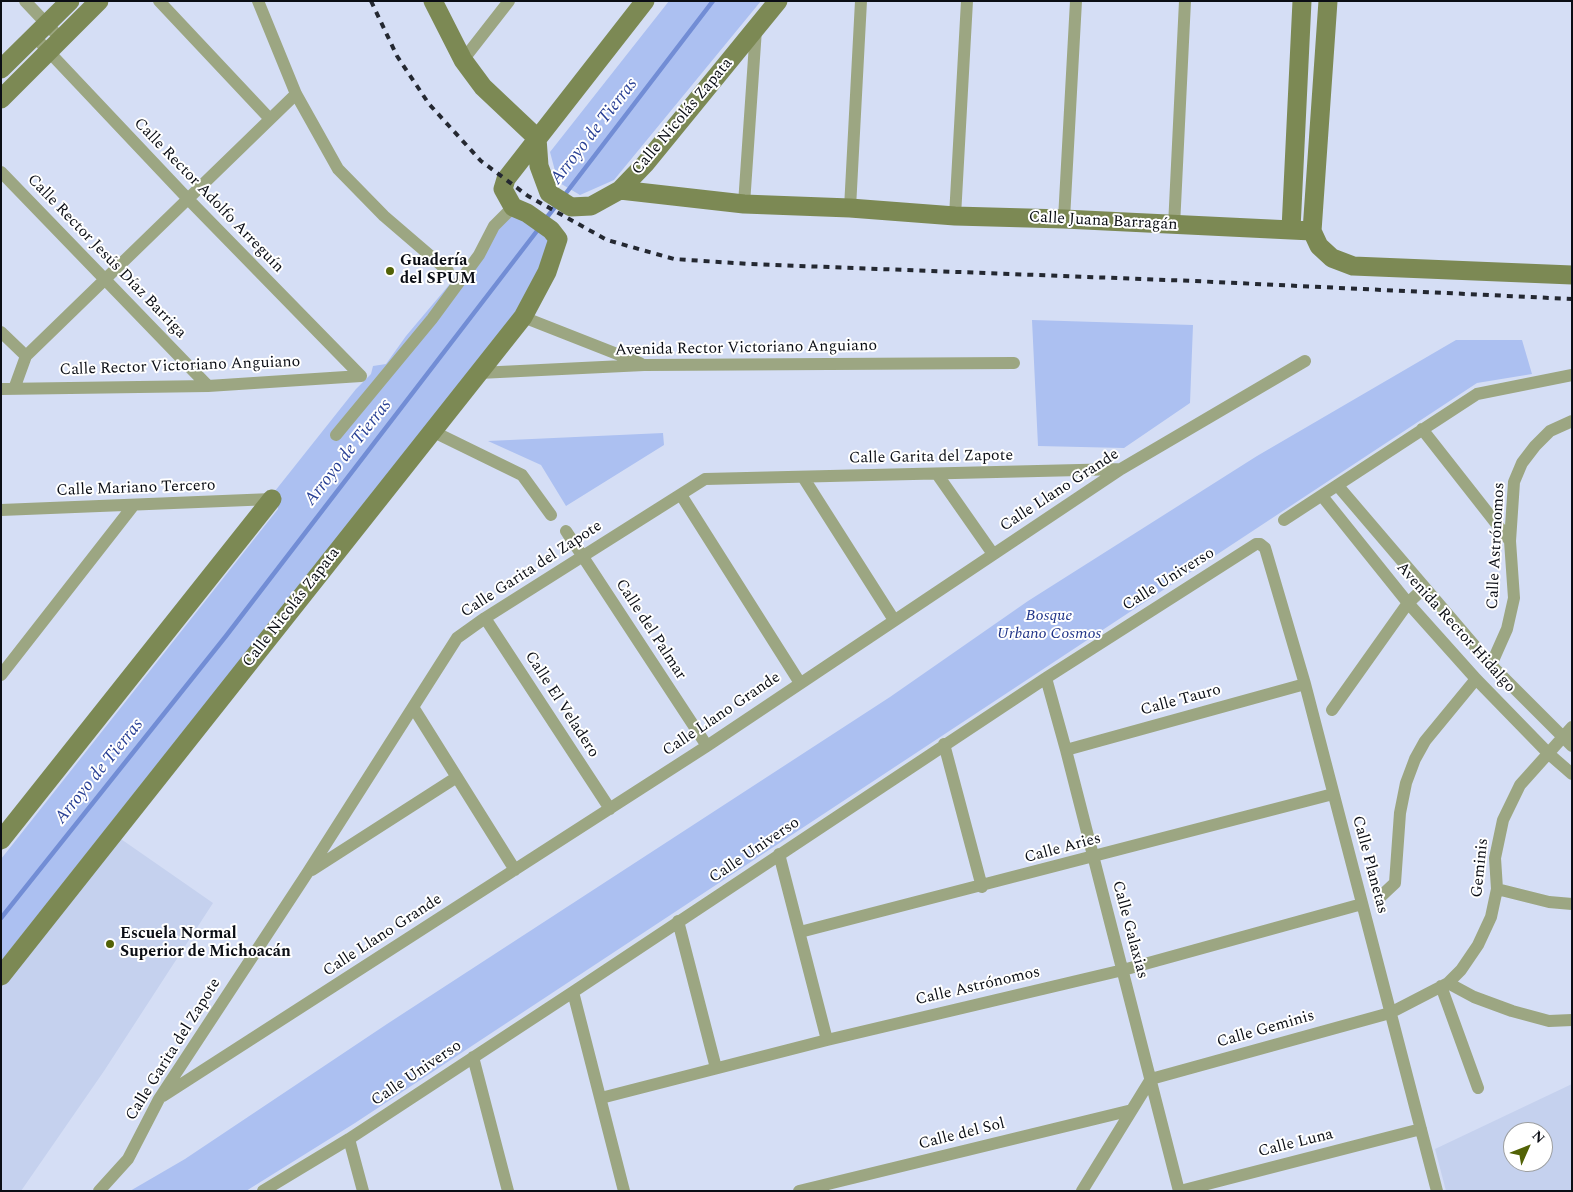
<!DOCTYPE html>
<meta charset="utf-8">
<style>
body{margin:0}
#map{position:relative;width:1573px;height:1192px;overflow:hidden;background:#d5def5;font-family:Spectral,serif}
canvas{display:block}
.frame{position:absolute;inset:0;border:2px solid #0b0e15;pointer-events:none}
.north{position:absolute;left:1503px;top:1122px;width:50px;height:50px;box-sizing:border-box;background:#fff;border:1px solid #9d9fa1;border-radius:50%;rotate:46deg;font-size:14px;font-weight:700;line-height:20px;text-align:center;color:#0b0e15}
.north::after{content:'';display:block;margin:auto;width:18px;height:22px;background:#526206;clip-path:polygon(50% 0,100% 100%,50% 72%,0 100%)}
</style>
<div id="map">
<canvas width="1573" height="1192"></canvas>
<div class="frame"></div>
<div class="north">N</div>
</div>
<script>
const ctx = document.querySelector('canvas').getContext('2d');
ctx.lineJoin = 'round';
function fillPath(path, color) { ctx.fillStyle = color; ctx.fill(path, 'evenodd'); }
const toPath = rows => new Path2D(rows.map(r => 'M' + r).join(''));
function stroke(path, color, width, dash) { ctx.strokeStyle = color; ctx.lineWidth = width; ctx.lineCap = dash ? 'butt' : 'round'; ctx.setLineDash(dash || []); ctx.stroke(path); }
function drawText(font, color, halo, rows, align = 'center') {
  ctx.font = font + ' Spectral,serif'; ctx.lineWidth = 4; ctx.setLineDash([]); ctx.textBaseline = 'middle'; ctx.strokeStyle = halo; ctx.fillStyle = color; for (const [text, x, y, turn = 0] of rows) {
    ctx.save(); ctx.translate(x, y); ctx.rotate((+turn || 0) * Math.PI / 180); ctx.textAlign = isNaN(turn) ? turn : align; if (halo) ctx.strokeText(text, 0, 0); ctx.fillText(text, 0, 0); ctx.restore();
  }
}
fillPath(toPath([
 [118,837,213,903,104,1071,21,1191,1,1191,1,986],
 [1572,1084,1572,1191,1446,1191,1435,1149],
 [1513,1132,1543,1132,1543,1162,1513,1162]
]), '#c5d1ee');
fillPath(toPath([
 [669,1,761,1,614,180,580,195,558,182,550,152],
 [508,215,535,221,549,239,548,261,518,310,1,961,1,859,278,509,275,491,356,389,371,374,373,366,386,364,406,336],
 [1032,320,1193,325,1190,403,1124,448,1038,446],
 [1456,340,1522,340,1532,374,1477,383,355,1123,246,1191,130,1191,185,1159,387,1024,890,697,1028,601,1257,456],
 [663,433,664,445,566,506,541,465,488,441]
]), '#acc0f1');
stroke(toPath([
 [563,197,713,1],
 [544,221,558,203],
 [1,918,226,636,540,227]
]), '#728dd5', 4.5);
stroke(toPath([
 [25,1,61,39],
 [159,1,270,119],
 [258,1,296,94,338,169,384,216,448,271],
 [34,36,188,199,361,376],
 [463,60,509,1],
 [1,172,208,386],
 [744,204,756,29],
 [850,208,861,1],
 [955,216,967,1],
 [1064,219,1076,1],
 [1174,226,1185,1],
 [523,317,640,363],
 [1,332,26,356,14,389],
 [26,356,296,94],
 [479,373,644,365,1014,363],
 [1,389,208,386,361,376],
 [1422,429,1510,541],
 [432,431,522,475,551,515],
 [336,435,432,319,479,255,494,226,513,207],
 [937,474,993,554],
 [803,477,894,620],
 [1338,486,1491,665,1572,746],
 [681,495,800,683],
 [1322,496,1408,603,1476,679,1549,754,1572,774],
 [1,510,272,499],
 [1284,520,1477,394,1572,375],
 [566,531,707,746],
 [485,618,610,809],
 [1491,665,1507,629,1514,598,1510,541,1514,482,1522,463,1535,446,1550,431,1572,421],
 [1,675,133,506],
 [1046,678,1066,750,1179,1191],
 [413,707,515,870],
 [1332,710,1408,603,1424,588],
 [944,744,982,887],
 [1066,750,1305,684],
 [779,854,827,1040],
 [312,870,457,777],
 [1497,889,1549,902,1572,904],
 [1379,898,1395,883,1400,813,1406,783,1415,759,1425,741,1476,679],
 [678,921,716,1068],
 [800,932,1333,794],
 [1448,983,1474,997,1512,1011,1549,1021,1572,1020],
 [1441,986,1478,1088],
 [573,992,624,1191],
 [473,1057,508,1191],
 [1151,1079,1390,1013,1448,983,1461,970,1478,945,1491,917,1497,889,1495,858,1503,820,1520,785,1572,727],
 [163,1096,707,746,1121,469,1305,361],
 [601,1098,827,1040,1123,970,1362,904],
 [349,1139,363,1191],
 [99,1191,128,1159,159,1099,308,872,457,638,485,618,705,479,1121,469],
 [263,1191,349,1139,573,992,1046,678,1256,544,1260,544,1265,548,1305,684,1437,1191],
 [799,1191,1132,1110],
 [1082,1191,1151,1079],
 [1180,1191,1421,1129]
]), '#9ca682', 12);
stroke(toPath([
 [433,1,463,60,483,87,537,138,539,166,549,193,571,207,591,206,620,190,645,164,778,1],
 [1328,1,1312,231,1319,246,1332,258,1353,266,1572,275],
 [1,69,70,1],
 [1,99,99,1],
 [620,190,744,204,850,208,955,216,1064,219,1312,231],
 [1291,229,1302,1],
 [1,840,272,499],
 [1,976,523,317,547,272,558,239,551,230,527,213,513,207,503,189,506,179,645,1]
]), '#7c8954', 19);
stroke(toPath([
 [371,1,397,56,429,104,481,161,528,196,607,240,674,259,749,264,1194,281,1572,299]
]), '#242831', 4, [6, 6]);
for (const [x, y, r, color] of [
 [390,271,5,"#526206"],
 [110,944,5,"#526206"]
]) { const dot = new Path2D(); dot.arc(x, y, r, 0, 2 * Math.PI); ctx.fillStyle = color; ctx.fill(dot); stroke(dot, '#fff', 2); }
drawText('16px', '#0b0e15', '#fff', [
 ["Calle Nicolás Zapata",683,117,-50],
 ["Calle Rector Adolfo Arreguín",208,196,46],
 ["Calle Juana Barragán",1103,222,3],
 ["Calle Rector Jesús Díaz Barriga",106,257,46],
 ["Avenida Rector Victoriano Anguiano",746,349,-1],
 ["Calle Rector Victoriano Anguiano",180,367,-2],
 ["Calle Garita del Zapote",931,458,-1],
 ["Calle Mariano Tercero",136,489,-2],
 ["Calle Llano Grande",1060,491,-33],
 ["Calle Astrónomos",1497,546,-87],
 ["Calle Garita del Zapote",532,570,-33],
 ["Calle Universo",1169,580,-32],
 ["Calle Nicolás Zapata",292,608,-52],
 ["Avenida Rector Hidalgo",1455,628,48],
 ["Calle del Palmar",650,630,57],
 ["Calle Tauro",1181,701,-15],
 ["Calle El Veladero",561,705,57],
 ["Calle Llano Grande",722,715,-34],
 ["Calle Aries",1063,849,-15],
 ["Calle Universo",755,851,-34],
 ["Calle Planetas",1369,865,75],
 ["Geminis",1481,868,-84],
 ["Calle Galaxias",1129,930,75],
 ["Calle Llano Grande",383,936,-33],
 ["Calle Astrónomos",978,987,-13],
 ["Calle Geminis",1266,1030,-16],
 ["Calle Garita del Zapote",174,1050,-58],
 ["Calle Universo",417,1074,-34],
 ["Calle del Sol",962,1135,-14],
 ["Calle Luna",1296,1144,-14]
]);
drawText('bold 16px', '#0b0e15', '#fff', [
 ["Guadería",400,262],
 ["del SPUM",400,280],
 ["Escuela Normal",120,935],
 ["Superior de Michoacán",120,953]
], 'left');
drawText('italic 16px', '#1e3387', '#fff', [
 ["Bosque",1049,617],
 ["Urbano Cosmos",1049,635]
]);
drawText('italic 18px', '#283f94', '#fff', [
 ["Arroyo de Tierras",595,132,-52],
 ["Arroyo de Tierras",349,453,-52],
 ["Arroyo de Tierras",100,772,-51]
]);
</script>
